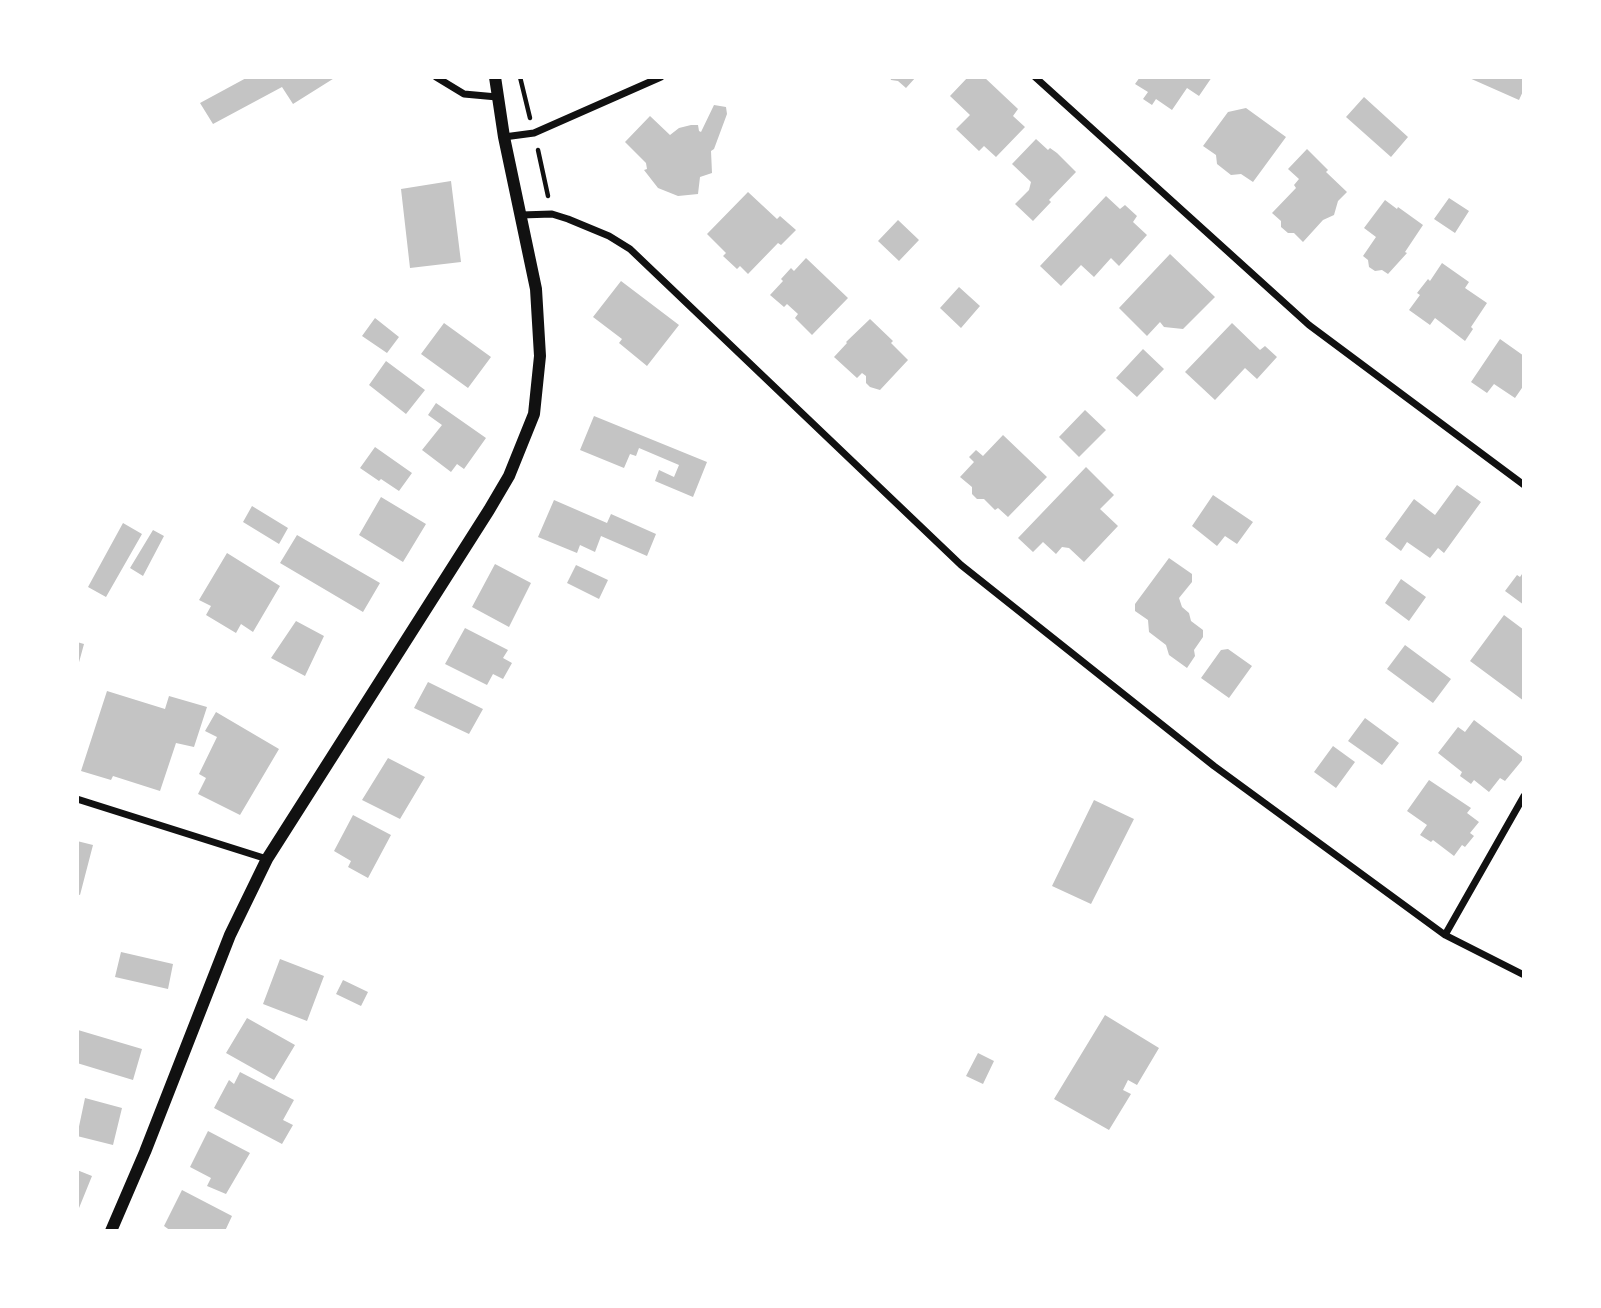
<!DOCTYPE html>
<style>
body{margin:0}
#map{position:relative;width:1601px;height:1308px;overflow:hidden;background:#fff;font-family:"Alegreya Sans",sans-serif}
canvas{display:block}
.frame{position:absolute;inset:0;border:79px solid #fff;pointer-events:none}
</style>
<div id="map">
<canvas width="1601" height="1308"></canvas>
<div class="frame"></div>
</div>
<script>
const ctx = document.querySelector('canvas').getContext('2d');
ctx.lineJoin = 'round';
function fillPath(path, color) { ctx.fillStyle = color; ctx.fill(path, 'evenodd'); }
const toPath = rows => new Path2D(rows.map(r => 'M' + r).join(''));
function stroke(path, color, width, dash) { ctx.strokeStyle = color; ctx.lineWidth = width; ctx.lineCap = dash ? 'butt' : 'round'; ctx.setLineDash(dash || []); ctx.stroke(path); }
fillPath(toPath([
 [248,77,336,77,293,104,282,87,213,124,200,103],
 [890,77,916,77,906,88,898,81,891,80],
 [968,77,984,77,1018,109,1013,116,1025,127,996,157,984,146,979,151,956,129,970,115,950,96],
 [1140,77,1212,77,1199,96,1187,88,1172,110,1156,99,1152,105,1143,99,1148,92,1135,84],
 [1467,77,1524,77,1524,89,1519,100],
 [1364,97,1408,137,1391,157,1346,117],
 [714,105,726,107,727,114,714,149,711,151,712,173,700,177,698,194,678,196,658,188,644,170,647,169,646,163,625,142,650,116,670,135,679,128,691,125,698,125,699,131,701,132],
 [1246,108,1286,137,1253,182,1241,174,1231,175,1217,164,1216,155,1203,146,1228,112],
 [1036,139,1048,150,1050,148,1057,153,1076,172,1049,200,1051,202,1033,221,1015,204,1029,190,1031,182,1012,164],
 [1307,149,1328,170,1326,172,1347,192,1338,201,1334,215,1323,220,1303,242,1294,233,1288,233,1281,227,1281,221,1272,213,1296,188,1294,185,1299,179,1288,169],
 [451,181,461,262,410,268,401,189],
 [748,192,777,219,780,216,796,230,781,245,778,243,748,274,740,266,737,269,723,256,726,253,707,234],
 [1106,196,1120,209,1125,205,1137,216,1133,222,1147,235,1119,266,1111,258,1094,277,1081,265,1061,286,1040,266],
 [1449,198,1469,211,1455,233,1434,219],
 [1385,200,1397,209,1398,207,1423,225,1405,252,1407,253,1388,274,1382,270,1375,271,1369,267,1368,260,1363,256,1376,237,1364,228],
 [898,220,919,240,899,261,878,241],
 [1170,254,1215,297,1183,329,1164,327,1160,322,1147,336,1119,308],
 [806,258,848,298,812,335,795,318,798,314,787,304,784,307,770,295,783,281,781,279,791,268,794,271],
 [1442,263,1469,282,1465,288,1487,303,1471,327,1473,329,1465,341,1435,318,1430,325,1409,310,1420,295,1417,293,1428,279,1430,281],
 [621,281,679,325,647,366,619,343,622,339,593,317],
 [959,287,980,306,961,328,940,308],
 [375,318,399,337,387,353,362,336],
 [870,319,893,341,891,343,908,360,880,390,870,387,866,383,866,376,862,373,857,378,834,357,847,343,846,342],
 [444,323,491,357,468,388,421,354],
 [1232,323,1260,350,1265,346,1277,357,1257,379,1245,368,1215,400,1185,372],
 [1500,339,1524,356,1524,385,1515,398,1494,384,1487,393,1471,382],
 [1143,349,1164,369,1137,397,1116,378],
 [386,361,425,390,406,414,369,385],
 [436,403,486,438,464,469,457,464,451,472,422,450,442,425,428,415],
 [1085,410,1106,430,1079,457,1059,437],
 [594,416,707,462,693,497,655,481,659,470,674,477,679,465,639,448,636,456,630,454,624,468,580,450],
 [1003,435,1047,477,1008,517,998,508,995,510,984,499,977,499,972,494,972,487,960,477,974,462,969,457,976,450,983,456],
 [375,447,412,473,399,491,381,479,379,481,360,468],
 [1086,467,1114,495,1100,509,1118,526,1084,562,1069,548,1062,547,1056,554,1043,542,1033,552,1018,538],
 [1457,485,1481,502,1444,553,1438,548,1430,558,1407,542,1401,551,1385,539,1414,499,1435,515],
 [1213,495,1253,522,1237,544,1225,536,1217,546,1192,526],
 [381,497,426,524,403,562,359,535],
 [554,500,607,523,611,514,656,534,647,556,601,536,595,552,580,545,577,553,538,537],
 [252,506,288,528,279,544,243,522],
 [123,523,142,534,106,597,88,587],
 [153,530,164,536,143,576,130,568],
 [297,535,380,583,363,612,280,563],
 [227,553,280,586,253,632,241,624,236,633,206,615,211,606,199,600],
 [1169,558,1192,574,1192,582,1179,598,1182,607,1189,613,1191,621,1203,630,1203,637,1194,650,1195,656,1187,668,1169,655,1166,645,1149,632,1148,620,1135,611,1135,604],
 [495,564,531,583,509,627,472,607],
 [576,565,608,580,599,599,567,583],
 [1524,571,1524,605,1505,591,1517,575,1520,577],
 [1401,579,1426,597,1409,621,1385,603],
 [1504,615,1524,630,1524,701,1470,661],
 [296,621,324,636,305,676,271,658],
 [465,628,508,650,503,658,512,663,503,679,493,674,487,685,445,664],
 [77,642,84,644,78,666,77,666],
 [1405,645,1451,679,1433,703,1387,669],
 [1228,649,1252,666,1229,698,1201,678,1221,650],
 [428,682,483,709,469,734,414,708],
 [107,691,165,709,169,696,207,707,194,747,176,743,160,791,113,776,111,780,81,771],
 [216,712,279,749,240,815,198,794,206,778,199,774,217,737,205,731],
 [1365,718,1399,743,1382,765,1348,741],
 [1474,720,1524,758,1505,781,1500,778,1489,792,1474,780,1471,784,1460,776,1462,772,1438,753,1458,727,1465,732],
 [1333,746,1355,762,1336,788,1314,772],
 [388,758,425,777,400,819,362,800],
 [1429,780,1471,808,1467,813,1479,822,1470,833,1474,836,1465,847,1462,845,1454,856,1433,840,1431,842,1420,835,1427,825,1407,811],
 [1094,800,1134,819,1091,904,1052,886],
 [353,815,391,835,368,878,348,867,351,861,334,851],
 [77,841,93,845,80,895,77,894],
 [121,952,173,964,168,989,115,977],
 [280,959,324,976,307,1021,263,1004],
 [343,980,368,992,361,1006,336,994],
 [1105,1015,1159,1048,1137,1085,1128,1080,1123,1090,1131,1094,1109,1130,1054,1099],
 [247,1018,295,1045,274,1080,226,1053],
 [78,1030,142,1049,133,1080,77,1063],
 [978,1053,994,1061,983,1084,966,1076],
 [240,1072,294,1100,283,1120,293,1125,282,1144,214,1108,229,1080,234,1084],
 [85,1098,122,1108,113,1145,77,1136],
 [208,1131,250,1153,226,1194,207,1186,211,1178,190,1167],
 [77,1170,92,1176,77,1213],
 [182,1190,232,1216,225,1231,171,1231,164,1226]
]), '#c4c4c4');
stroke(toPath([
 [520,77,530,118],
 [538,150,548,196]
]), '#111', 4.5);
stroke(toPath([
 [436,77,464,94,497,97],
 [1035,77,1309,325,1524,485],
 [504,137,534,133,661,77],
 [521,215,552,214,568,219,609,236,630,249,961,565,1214,766,1445,935,1524,975],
 [77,799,267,859],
 [1445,935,1524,796]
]), '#111', 7);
stroke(toPath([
 [111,1231,145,1152,230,935,267,859,489,510,509,476,534,414,540,356,536,289,504,137,495,77]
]), '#111', 12);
</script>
